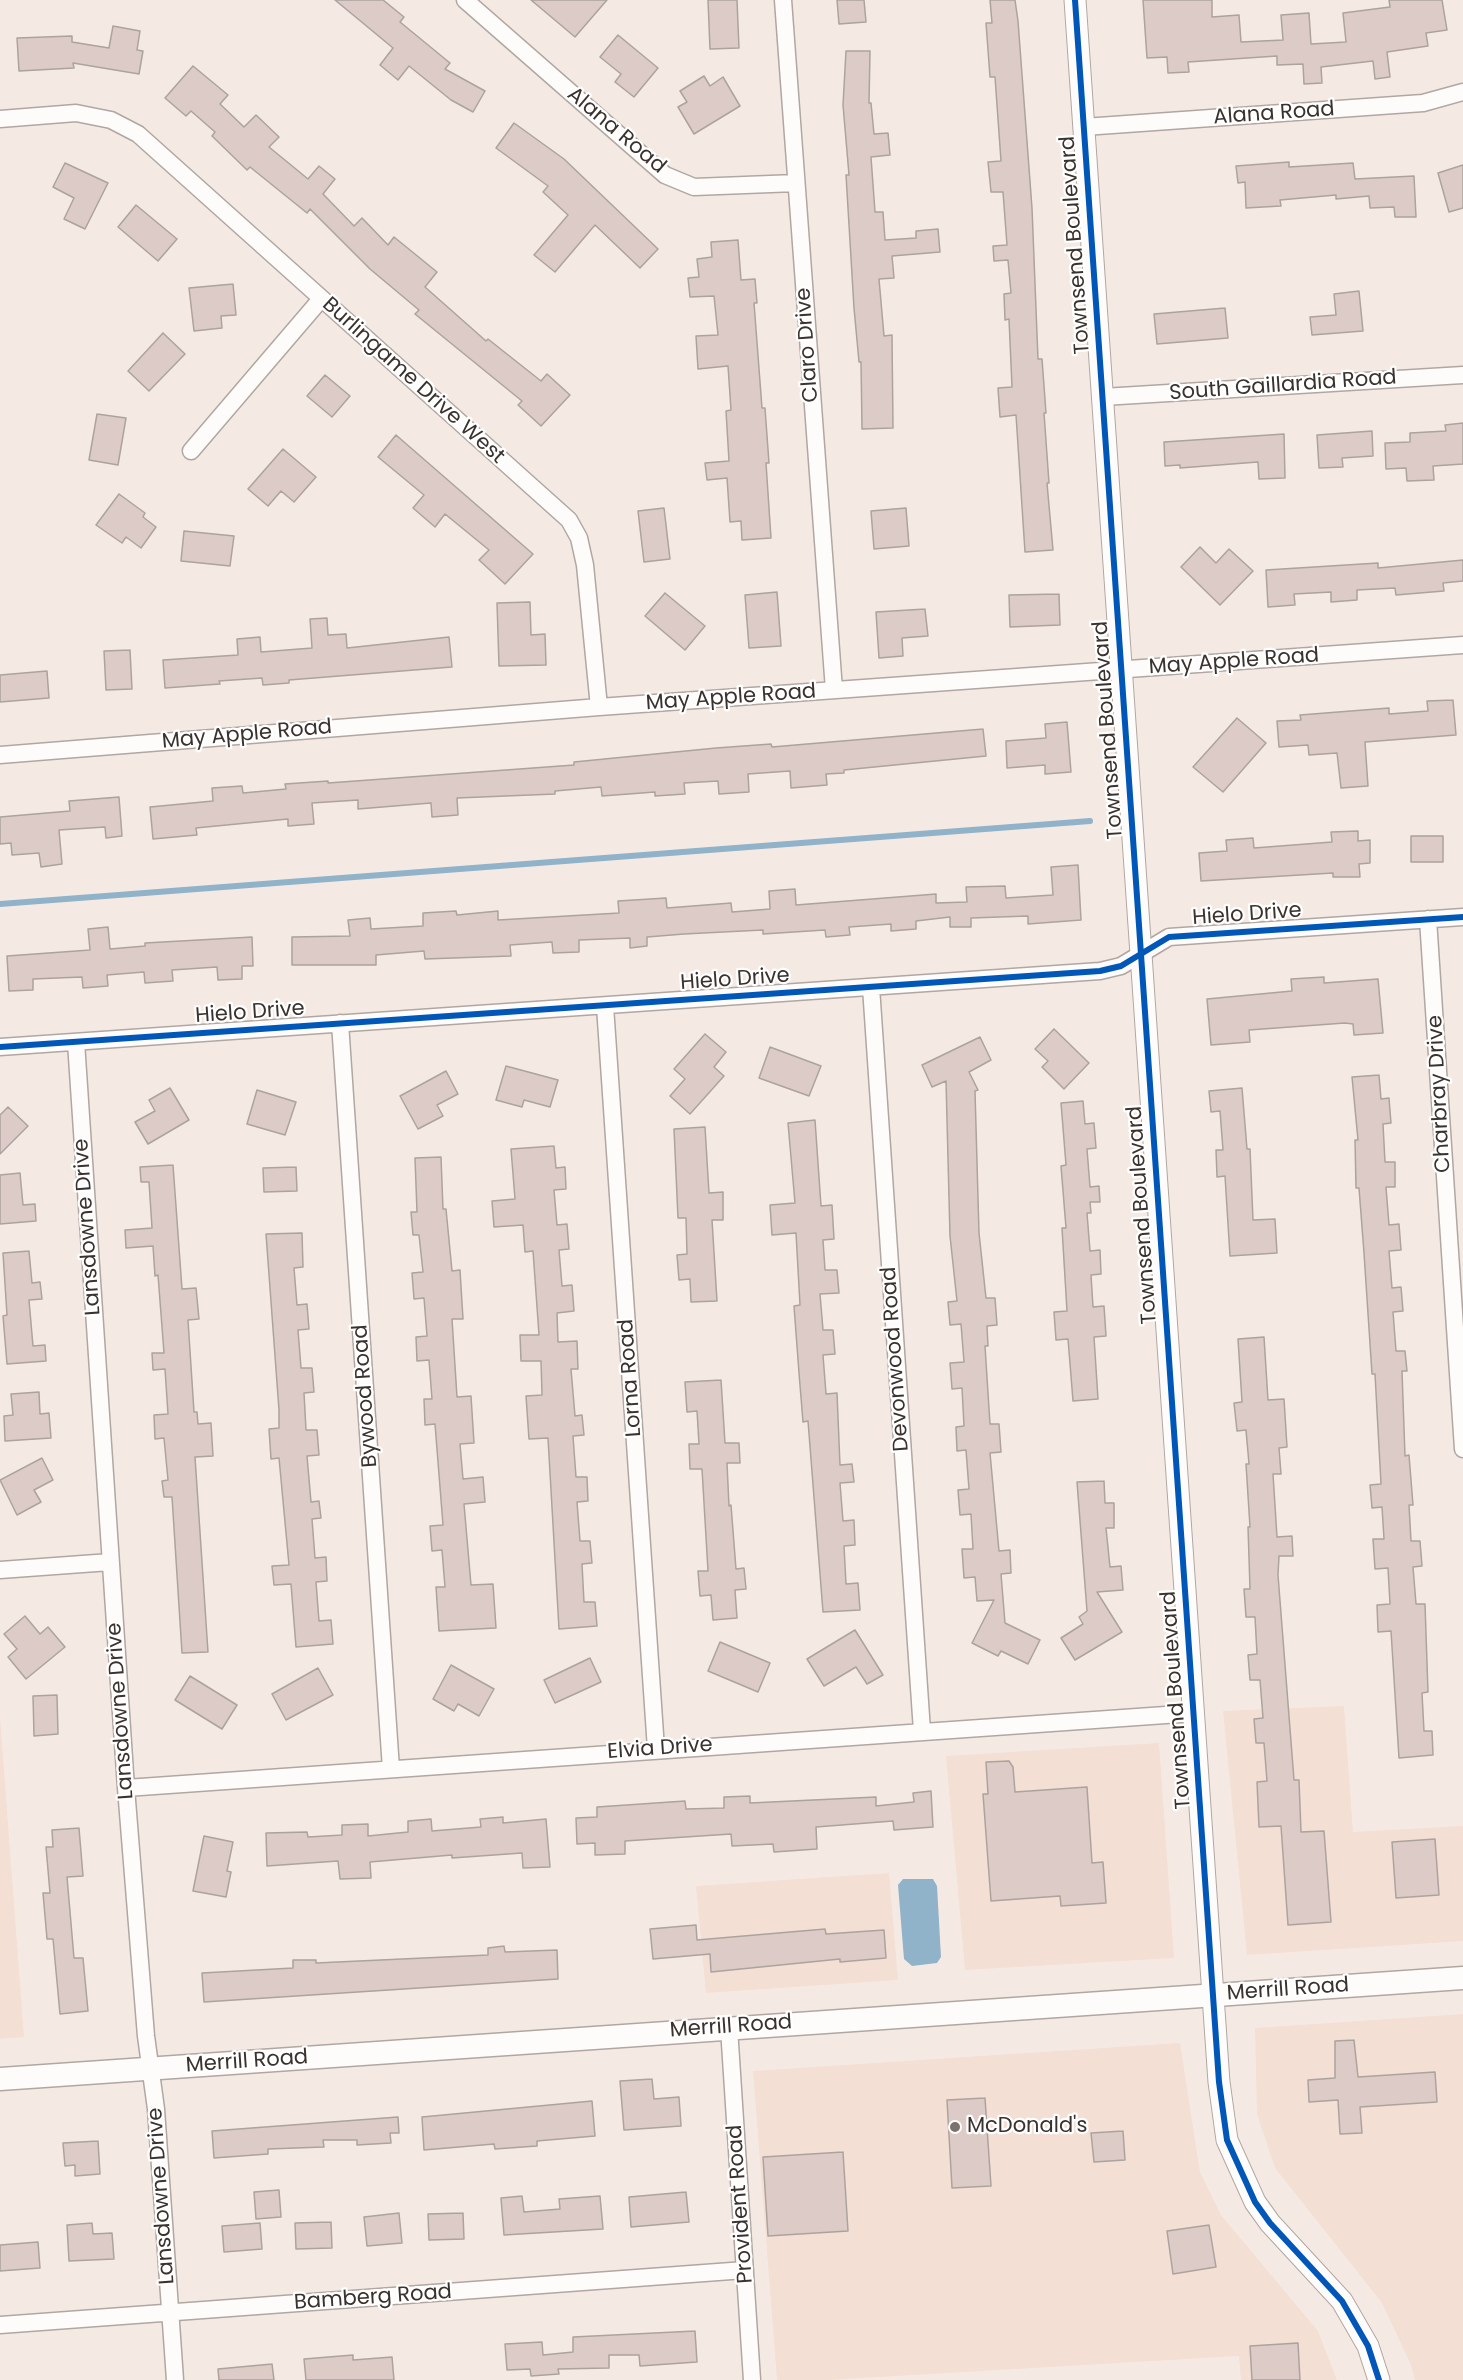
<!DOCTYPE html>
<style>
body{margin:0}
canvas{display:block;background:#f5eae3}
</style>
<canvas width="1463" height="2380"></canvas>
<script>
const ctx = document.querySelector('canvas').getContext('2d');
ctx.lineJoin = 'round';
function fillPath(path, color) { ctx.fillStyle = color; ctx.fill(path, 'evenodd'); }
const toPath = rows => new Path2D(rows.map(r => 'M' + r).join(''));
function stroke(path, color, width, dash) { ctx.strokeStyle = color; ctx.lineWidth = width; ctx.lineCap = dash ? 'butt' : 'round'; ctx.setLineDash(dash || []); ctx.stroke(path); }
function drawText(font, color, halo, rows, align = 'center') {
  ctx.font = font + ' Poppins,sans-serif'; ctx.lineWidth = 4.5; ctx.setLineDash([]); ctx.textBaseline = 'middle'; ctx.strokeStyle = halo; ctx.fillStyle = color; for (const [text, x, y, turn = 0] of rows) {
    ctx.save(); ctx.translate(x, y); ctx.rotate((+turn || 0) * Math.PI / 180); ctx.textAlign = isNaN(turn) ? turn : align; if (halo) ctx.strokeText(text, 0, 0); ctx.fillText(text, 0, 0); ctx.restore();
  }
}
fillPath(toPath([
 [1344,1706,1353,1832,1463,1826,1463,1941,1247,1955,1223,1711],
 [0,1717,24,2037,0,2039],
 [1159,1743,1174,1958,965,1970,946,1756],
 [889,1873,898,1980,706,1993,696,1886],
 [1463,2014,1463,2380,1415,2380,1411,2365,1382,2303,1275,2168,1257,2114,1255,2028],
 [1180,2043,1200,2172,1221,2215,1318,2331,1337,2380,1241,2380,1239,2356,828,2380,777,2380,753,2071]
]), '#f4dfd4');
fillPath(toPath([
 [903,1879,933,1879,937,1886,941,1957,937,1963,912,1966,904,1959,898,1885]
]), '#91b3ca');
stroke(toPath([
 [0,904,1090,821]
]), '#91b3ca', 6);
const building = toPath([
 [335,0,383,0,404,17,400,22,450,63,445,69,485,91,473,112,451,100,409,66,398,80,380,65,393,48,335,0],
 [531,0,607,0,575,37,531,0],
 [708,0,737,0,739,48,710,49,708,0],
 [837,0,864,0,866,22,839,24,837,0],
 [990,0,1015,0,1018,21,1032,208,1038,359,1042,359,1046,413,1044,413,1049,483,1047,483,1053,550,1025,552,1016,415,1000,417,998,388,1012,387,1009,319,1005,320,1004,294,1011,293,1008,260,994,261,993,246,1007,245,1003,192,991,192,988,162,1001,161,995,77,990,77,986,23,992,23,990,0],
 [1143,0,1212,0,1212,17,1239,15,1241,42,1283,40,1281,15,1309,13,1311,44,1346,42,1343,13,1390,7,1389,0,1442,0,1447,30,1426,33,1428,46,1387,52,1390,77,1375,79,1373,61,1321,67,1322,83,1304,84,1303,64,1277,65,1277,56,1188,62,1189,72,1168,73,1167,57,1147,58,1143,0],
 [113,26,140,31,137,50,143,51,139,74,73,63,74,68,19,71,17,38,72,36,72,42,109,48,113,26],
 [618,35,658,68,634,97,615,82,621,74,600,57,618,35],
 [846,51,870,51,869,103,871,103,874,134,888,133,890,155,871,157,875,212,883,212,885,240,916,238,916,231,938,229,940,252,892,256,894,278,879,279,884,336,892,335,893,428,862,429,861,362,859,362,854,308,846,175,849,175,843,105,846,51],
 [193,66,228,95,220,104,244,127,256,115,279,137,269,147,308,179,319,166,335,179,323,194,354,226,362,218,388,245,394,237,437,272,425,287,486,341,488,339,541,381,547,374,570,395,541,426,518,405,522,401,415,314,419,310,370,269,310,209,307,213,250,167,247,170,212,136,215,132,191,111,186,116,165,98,193,66],
 [704,76,710,86,723,77,740,106,694,134,678,107,687,102,680,91,704,76],
 [514,123,564,159,658,249,640,268,595,225,555,272,534,255,568,215,543,192,548,186,496,148,514,123],
 [1289,162,1289,167,1353,163,1355,179,1414,176,1416,217,1395,217,1394,207,1370,208,1369,196,1336,199,1336,195,1280,200,1281,206,1246,208,1245,182,1238,183,1236,166,1289,162],
 [65,163,108,183,85,229,64,219,74,198,53,187,65,163],
 [1463,165,1463,208,1449,212,1438,173,1463,165],
 [136,205,177,239,158,261,118,227,136,205],
 [738,240,741,280,755,279,757,303,754,303,762,408,765,408,769,463,766,463,771,538,742,540,741,521,730,522,727,478,707,480,705,463,729,461,726,411,731,410,728,366,698,369,696,336,718,335,714,296,690,297,688,278,699,277,697,259,712,257,711,242,738,240],
 [233,284,236,315,221,316,222,328,194,331,189,288,233,284],
 [1359,291,1363,331,1312,335,1310,317,1336,315,1334,294,1359,291],
 [1225,308,1228,338,1157,344,1154,314,1225,308],
 [163,333,185,354,149,391,128,371,163,333],
 [325,375,350,396,332,417,307,396,325,375],
 [97,414,126,418,118,465,89,460,97,414],
 [1463,423,1463,464,1433,466,1434,480,1407,481,1406,468,1386,469,1385,443,1410,442,1410,433,1446,431,1445,425,1463,423],
 [1372,431,1373,456,1342,458,1343,467,1319,468,1317,435,1372,431],
 [1284,434,1285,478,1259,479,1258,462,1180,468,1180,465,1165,466,1164,442,1284,434],
 [396,435,533,554,505,584,479,560,489,550,445,514,435,527,413,508,424,495,378,457,396,435],
 [283,449,316,477,294,502,281,491,268,506,248,489,283,449],
 [119,494,145,513,143,517,156,527,141,548,126,537,122,543,96,525,119,494],
 [664,508,670,559,644,562,638,511,664,508],
 [906,508,909,546,874,549,871,511,906,508],
 [184,531,234,536,230,566,181,561,184,531],
 [1200,547,1216,563,1229,549,1253,571,1220,605,1181,567,1200,547],
 [1463,560,1463,581,1443,583,1444,591,1396,595,1395,588,1357,590,1357,600,1331,602,1331,592,1294,594,1295,605,1268,607,1266,570,1378,563,1378,568,1463,560],
 [777,592,781,646,749,648,745,595,777,592],
 [665,593,705,626,685,650,645,616,665,593],
 [1059,594,1060,625,1010,627,1009,595,1059,594],
 [530,602,531,635,545,634,546,665,499,666,497,603,530,602],
 [925,609,928,636,902,638,903,656,879,658,876,612,925,609],
 [327,618,328,635,346,634,347,648,449,637,452,667,289,680,289,683,263,685,262,678,219,681,220,684,165,688,163,660,238,655,237,639,260,637,261,652,312,648,310,619,327,618],
 [130,650,132,689,106,690,104,651,130,650],
 [47,671,49,698,0,702,0,675,47,671],
 [1453,700,1456,735,1365,742,1368,786,1341,788,1337,753,1309,755,1308,745,1279,747,1277,721,1301,720,1300,715,1389,708,1389,714,1428,711,1427,701,1453,700],
 [1237,718,1266,743,1223,792,1193,767,1237,718],
 [1067,722,1071,772,1045,774,1045,765,1007,768,1006,741,1046,738,1045,724,1067,722],
 [983,729,986,756,844,770,844,773,826,774,827,785,791,788,790,771,748,774,749,792,719,794,718,781,684,783,685,794,655,796,655,792,602,796,601,787,555,791,555,794,457,798,458,815,432,817,431,803,358,809,358,800,312,803,314,824,288,826,288,819,196,828,197,835,153,839,150,807,213,801,212,788,242,786,243,793,286,789,285,784,328,781,328,783,574,765,574,762,716,748,771,744,772,747,983,729],
 [119,797,122,836,106,838,105,827,59,830,62,864,41,867,39,853,12,855,11,843,0,844,0,817,70,811,69,801,119,797],
 [1358,831,1358,841,1370,840,1370,863,1359,864,1360,877,1333,877,1333,873,1201,881,1199,853,1227,851,1226,840,1253,838,1254,848,1332,842,1331,832,1358,831],
 [1411,836,1443,836,1443,862,1411,862,1411,836],
 [1078,865,1081,920,1028,924,1028,916,971,918,971,927,950,927,950,917,916,921,916,929,891,931,891,924,849,927,850,935,826,937,825,930,763,934,763,930,684,934,647,937,647,946,630,948,630,938,579,940,579,952,553,953,552,942,510,945,511,956,425,959,424,951,376,955,376,965,292,965,292,937,350,936,348,920,370,918,371,929,423,926,423,913,456,911,457,915,498,911,498,920,619,913,618,901,666,898,667,908,731,903,732,912,770,909,769,891,795,889,796,905,936,894,936,903,967,902,966,887,1005,886,1006,898,1053,895,1051,867,1078,865],
 [108,927,110,949,145,946,145,943,252,937,253,966,242,966,242,979,218,980,217,967,172,970,173,981,145,983,144,972,107,975,108,986,83,988,82,977,33,979,33,990,9,991,7,956,90,950,88,929,108,927],
 [1324,977,1324,983,1378,979,1383,1033,1354,1035,1353,1024,1345,1023,1249,1030,1250,1042,1211,1045,1207,999,1292,991,1291,979,1324,977],
 [1054,1029,1089,1063,1064,1089,1042,1067,1048,1061,1035,1049,1054,1029],
 [705,1034,726,1052,714,1067,724,1076,690,1114,670,1096,685,1079,674,1069,705,1034],
 [980,1037,991,1060,969,1072,978,1090,975,1091,979,1233,986,1298,995,1298,997,1325,987,1326,988,1346,985,1346,990,1424,999,1424,1001,1452,990,1453,999,1551,1010,1550,1011,1573,1001,1574,1005,1623,1040,1640,1028,1664,1001,1651,998,1656,972,1643,994,1600,977,1601,975,1577,964,1578,962,1549,973,1549,971,1514,960,1515,958,1490,969,1489,966,1450,957,1451,956,1427,964,1426,962,1388,952,1389,950,1363,964,1362,961,1324,950,1325,948,1302,957,1301,950,1236,946,1081,932,1087,922,1065,980,1037],
 [770,1047,821,1066,809,1096,759,1078,770,1047],
 [506,1066,558,1080,550,1107,524,1100,522,1107,496,1100,506,1066],
 [446,1071,458,1094,437,1105,443,1116,418,1129,400,1096,446,1071],
 [1379,1075,1381,1099,1389,1098,1391,1123,1383,1124,1385,1162,1395,1162,1395,1187,1386,1187,1389,1225,1399,1224,1401,1250,1389,1251,1392,1288,1401,1287,1403,1311,1393,1312,1396,1351,1405,1351,1407,1371,1402,1371,1405,1456,1409,1455,1413,1505,1409,1505,1411,1541,1420,1541,1422,1566,1413,1567,1416,1604,1425,1604,1428,1692,1422,1693,1424,1731,1432,1731,1433,1755,1399,1758,1391,1631,1378,1632,1377,1605,1390,1604,1388,1568,1375,1569,1373,1539,1384,1539,1382,1507,1372,1508,1370,1485,1381,1484,1375,1374,1372,1374,1364,1253,1359,1188,1356,1188,1355,1140,1358,1140,1352,1077,1379,1075],
 [170,1088,189,1120,148,1144,135,1122,155,1111,149,1100,170,1088],
 [1242,1088,1247,1149,1250,1149,1253,1220,1275,1219,1277,1253,1230,1256,1225,1176,1217,1177,1216,1150,1223,1150,1220,1111,1211,1112,1209,1091,1242,1088],
 [257,1090,296,1102,285,1135,247,1124,257,1090],
 [1083,1101,1085,1124,1094,1123,1096,1148,1087,1149,1090,1187,1099,1186,1100,1202,1090,1202,1091,1213,1087,1213,1090,1251,1100,1250,1101,1274,1091,1275,1093,1307,1104,1306,1106,1336,1094,1337,1098,1399,1073,1401,1068,1339,1056,1340,1054,1312,1067,1311,1062,1228,1066,1228,1061,1166,1066,1165,1061,1103,1083,1101],
 [8,1107,28,1126,0,1154,0,1115,8,1107],
 [815,1120,821,1206,832,1205,834,1239,823,1240,825,1270,837,1270,839,1293,820,1294,823,1330,833,1330,835,1354,823,1355,826,1394,837,1393,840,1465,852,1464,854,1482,840,1483,843,1521,854,1520,855,1545,844,1546,846,1584,858,1583,860,1610,823,1612,808,1421,803,1422,799,1373,794,1306,800,1305,796,1233,772,1235,770,1205,795,1203,788,1123,815,1120],
 [705,1127,709,1193,723,1192,723,1220,712,1220,717,1301,691,1302,690,1279,679,1280,677,1255,687,1254,686,1218,678,1218,674,1129,705,1127],
 [554,1146,556,1168,565,1167,566,1189,554,1190,557,1225,567,1224,569,1249,559,1250,562,1286,572,1285,574,1311,557,1313,558,1342,577,1341,578,1369,571,1369,575,1416,582,1415,584,1435,573,1436,576,1477,587,1477,588,1501,577,1502,580,1541,590,1541,592,1563,582,1564,584,1602,595,1602,597,1626,559,1629,548,1438,529,1439,526,1396,542,1395,541,1361,521,1361,520,1335,539,1335,533,1251,525,1252,523,1225,494,1227,492,1201,515,1199,511,1149,554,1146],
 [441,1157,443,1209,446,1209,452,1271,460,1270,463,1319,452,1319,457,1397,471,1396,474,1443,460,1444,463,1479,483,1477,485,1502,464,1504,471,1585,493,1584,496,1628,439,1631,436,1587,445,1587,442,1550,432,1551,430,1526,443,1525,435,1424,425,1425,424,1399,432,1399,429,1360,417,1361,416,1337,427,1336,424,1298,414,1299,412,1273,423,1272,419,1235,413,1235,411,1212,417,1212,415,1158,441,1157],
 [173,1165,182,1289,196,1288,199,1319,188,1320,194,1412,197,1412,198,1424,211,1423,213,1456,195,1457,208,1652,182,1653,172,1497,164,1497,162,1481,168,1480,164,1438,155,1439,154,1415,168,1414,165,1369,153,1370,152,1353,164,1353,158,1275,155,1276,153,1246,126,1248,125,1230,152,1228,149,1182,141,1182,140,1167,173,1165],
 [296,1167,297,1191,264,1192,263,1168,296,1167],
 [20,1173,23,1205,35,1204,36,1221,0,1224,0,1175,20,1173],
 [302,1233,303,1267,294,1268,297,1305,307,1304,309,1329,298,1330,301,1368,312,1368,314,1392,304,1393,306,1430,317,1430,319,1455,307,1456,311,1502,319,1501,321,1518,312,1519,315,1558,326,1557,327,1581,316,1582,319,1621,331,1620,333,1644,296,1647,291,1584,274,1585,272,1566,289,1565,279,1458,271,1459,269,1429,279,1428,279,1410,266,1234,302,1233],
 [29,1251,32,1283,40,1282,42,1299,29,1300,33,1346,45,1345,46,1361,7,1364,3,1316,7,1315,3,1253,29,1251],
 [1264,1337,1268,1400,1284,1399,1287,1447,1279,1448,1281,1474,1273,1474,1277,1537,1292,1536,1293,1556,1279,1556,1278,1575,1294,1780,1299,1780,1301,1832,1324,1831,1331,1922,1288,1925,1281,1826,1259,1827,1257,1782,1267,1781,1264,1743,1256,1743,1254,1719,1263,1718,1260,1680,1250,1680,1248,1655,1257,1654,1255,1617,1246,1617,1244,1589,1250,1589,1248,1527,1250,1527,1246,1464,1249,1464,1246,1430,1237,1431,1234,1403,1242,1402,1238,1339,1264,1337],
 [721,1380,725,1443,739,1443,740,1463,727,1463,729,1506,731,1505,736,1569,744,1568,746,1589,735,1590,737,1618,713,1620,711,1595,700,1596,698,1571,708,1571,702,1469,690,1469,689,1444,699,1444,697,1411,687,1412,685,1382,721,1380],
 [39,1392,40,1414,49,1413,51,1438,5,1441,4,1416,13,1415,11,1394,39,1392],
 [42,1458,53,1480,34,1490,41,1502,17,1515,0,1480,42,1458],
 [1104,1481,1105,1503,1114,1503,1114,1528,1106,1528,1110,1567,1121,1566,1123,1590,1097,1592,1122,1632,1075,1660,1061,1638,1083,1624,1079,1617,1087,1611,1077,1482,1104,1481],
 [25,1616,40,1634,48,1627,65,1647,26,1679,8,1657,17,1649,4,1634,25,1616],
 [855,1630,883,1675,867,1684,856,1667,824,1686,807,1659,855,1630],
 [720,1642,770,1663,758,1692,708,1671,720,1642],
 [590,1658,601,1682,555,1703,544,1680,590,1658],
 [451,1665,494,1689,479,1716,458,1704,454,1711,433,1699,451,1665],
 [318,1668,333,1695,286,1720,272,1694,318,1668],
 [190,1676,237,1705,222,1729,175,1700,190,1676],
 [57,1695,58,1734,34,1736,33,1696,57,1695],
 [1009,1761,1013,1767,1015,1792,1087,1787,1092,1863,1103,1862,1106,1903,1061,1906,1060,1896,991,1901,983,1794,988,1794,986,1762,1009,1761],
 [931,1791,933,1827,894,1830,893,1821,816,1827,817,1849,774,1852,773,1844,732,1846,731,1834,625,1841,625,1854,595,1855,595,1843,577,1844,576,1818,597,1817,597,1807,685,1801,686,1809,724,1808,724,1797,750,1796,750,1803,876,1797,876,1806,914,1802,913,1793,931,1791],
 [503,1817,503,1823,546,1819,550,1867,523,1868,522,1853,452,1858,452,1855,370,1862,371,1878,340,1879,338,1861,267,1866,266,1833,307,1832,308,1837,342,1835,342,1825,368,1824,368,1836,408,1832,408,1821,431,1819,432,1831,481,1827,480,1819,503,1817],
 [79,1828,83,1876,67,1877,74,1958,83,1958,88,2011,60,2014,53,1939,47,1939,43,1893,50,1893,46,1847,53,1847,52,1830,79,1828],
 [204,1836,233,1842,227,1871,231,1872,226,1897,193,1891,204,1836],
 [1435,1839,1439,1895,1396,1898,1392,1842,1435,1839],
 [696,1925,697,1940,825,1929,826,1934,884,1930,886,1958,840,1962,840,1959,711,1972,710,1954,653,1959,650,1929,696,1925],
 [504,1946,505,1952,557,1950,558,1979,204,2002,202,1973,293,1968,293,1960,316,1960,316,1963,488,1955,488,1948,504,1946],
 [1354,2040,1358,2077,1435,2072,1437,2102,1360,2107,1362,2133,1340,2134,1338,2100,1309,2102,1308,2080,1335,2078,1335,2041,1354,2040],
 [652,2079,654,2099,679,2097,681,2126,624,2130,620,2081,652,2079],
 [985,2098,991,2186,952,2188,947,2100,985,2098],
 [592,2101,595,2136,537,2141,537,2146,495,2149,494,2144,424,2150,422,2117,592,2101],
 [398,2117,399,2133,390,2133,391,2143,357,2145,357,2140,323,2140,324,2147,268,2149,268,2154,214,2158,212,2131,398,2117],
 [1123,2131,1125,2160,1094,2162,1091,2133,1123,2131],
 [98,2141,100,2174,75,2176,75,2165,65,2166,63,2143,98,2141],
 [843,2152,848,2231,768,2236,763,2157,843,2152],
 [279,2190,281,2217,256,2219,254,2192,279,2190],
 [686,2192,689,2222,631,2227,629,2197,686,2192],
 [522,2196,524,2212,560,2209,559,2199,600,2196,603,2229,504,2235,501,2198,522,2196],
 [399,2213,402,2243,367,2246,364,2217,399,2213],
 [463,2213,464,2239,429,2240,428,2214,463,2213],
 [331,2222,332,2248,296,2249,295,2223,331,2222],
 [92,2223,93,2234,112,2233,114,2259,69,2261,67,2225,92,2223],
 [260,2223,262,2249,224,2252,222,2226,260,2223],
 [1209,2225,1216,2267,1173,2274,1167,2231,1209,2225],
 [38,2242,40,2268,0,2271,0,2245,38,2242],
 [695,2331,697,2362,640,2366,639,2355,609,2355,609,2368,558,2369,559,2374,531,2376,530,2369,507,2370,505,2344,542,2342,543,2355,573,2352,573,2337,695,2331],
 [1298,2343,1300,2380,1252,2380,1250,2346,1298,2343],
 [353,2355,353,2360,392,2357,394,2380,306,2380,304,2359,353,2355],
 [272,2364,274,2380,219,2380,218,2369,272,2364]
]);
fillPath(building, '#dccbc6');
stroke(building, '#aca39f', 1.5);
const minor = toPath([
 [465,0,665,175,694,187,796,183],
 [783,0,834,690],
 [0,119,76,113,111,120,138,134,569,520,579,538,585,565,599,707],
 [1084,127,1423,103,1463,92],
 [1103,397,1463,375],
 [191,451,321,299],
 [0,755,599,707,1463,645],
 [1428,919,1463,1449],
 [871,987,922,1731],
 [605,1006,656,1749],
 [340,1023,391,1769],
 [76,1042,126,1788,146,2036,156,2109,175,2380],
 [0,1047,1100,971,1121,966,1169,937,1463,917],
 [0,1570,110,1562],
 [126,1788,1194,1713],
 [729,2028,752,2380],
 [0,2325,745,2270]
]);
const tertiary = toPath([
 [1075,0,1219,2082,1227,2140,1255,2202,1270,2223,1342,2301,1368,2346,1379,2380]
]);
const secondary = toPath([
 [0,2079,1463,1978]
]);
stroke(minor, '#b0a7a2', 19);
stroke(tertiary, '#b0a7a2', 23);
stroke(secondary, '#b0a7a2', 25);
stroke(minor, '#fefcfb', 16);
stroke(tertiary, '#fefcfb', 21);
stroke(secondary, '#fefcfb', 22);
stroke(toPath([
 [1075,0,1219,2082,1227,2140,1255,2202,1270,2223,1342,2301,1368,2346,1379,2380],
 [0,1047,1100,971,1121,966,1169,937,1463,917]
]), '#0057b8', 6);
for (const [x, y, r, color] of [
 [955,2127,6,"#7b726d"]
]) { const dot = new Path2D(); dot.arc(x, y, r, 0, 2 * Math.PI); ctx.fillStyle = color; ctx.fill(dot); stroke(dot, '#fff', 2); }
drawText('21px', '#3a322e', '#fff', [
 ["Alana Road",1274,114,-4],
 ["Alana Road",616,131,40],
 ["Townsend Boulevard",1076,245,-94],
 ["Claro Drive",808,345,-94],
 ["Burlingame Drive West",413,381,42],
 ["South Gaillardia Road",1283,386,-4],
 ["May Apple Road",1234,662,-4],
 ["May Apple Road",731,698,-4],
 ["Townsend Boulevard",1109,730,-94],
 ["May Apple Road",247,735,-5],
 ["Hielo Drive",1247,915,-4],
 ["Hielo Drive",735,980,-4],
 ["Hielo Drive",250,1013,-4],
 ["Charbray Drive",1440,1094,-93],
 ["Townsend Boulevard",1143,1215,-94],
 ["Lansdowne Drive",88,1227,-94],
 ["Devonwood Road",896,1359,-94],
 ["Lorna Road",631,1378,-94],
 ["Bywood Road",366,1396,-94],
 ["Townsend Boulevard",1177,1700,-94],
 ["Lansdowne Drive",121,1711,-94],
 ["Elvia Drive",660,1749,-4],
 ["Merrill Road",1288,1990,-4],
 ["Merrill Road",731,2027,-4],
 ["Merrill Road",247,2062,-4],
 ["Lansdowne Drive",162,2196,-94],
 ["Provident Road",741,2204,-94],
 ["Bamberg Road",373,2298,-4]
]);
drawText('21px', '#3a322e', '#fff', [
 ["McDonald's",967,2127]
], 'left');
</script>
